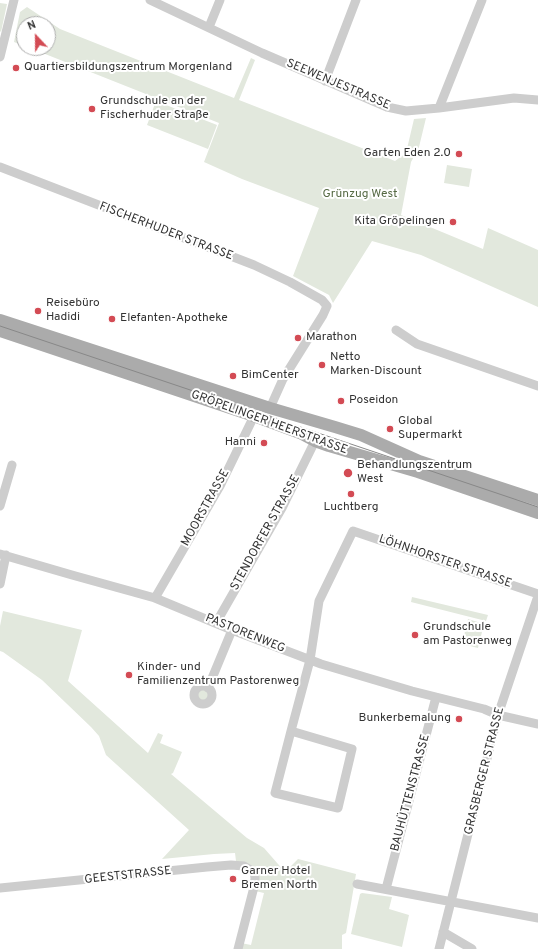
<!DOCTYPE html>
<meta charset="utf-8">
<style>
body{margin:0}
#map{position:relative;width:538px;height:949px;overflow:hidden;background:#fff;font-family:Overpass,sans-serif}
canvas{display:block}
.north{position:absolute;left:16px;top:16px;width:40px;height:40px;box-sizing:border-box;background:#fff;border:1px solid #adadad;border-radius:50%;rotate:338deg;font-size:11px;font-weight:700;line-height:16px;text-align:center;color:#333}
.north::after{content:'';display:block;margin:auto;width:14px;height:18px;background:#d34b54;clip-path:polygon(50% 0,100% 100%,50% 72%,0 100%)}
</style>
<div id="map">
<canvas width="538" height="949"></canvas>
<div class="north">N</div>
</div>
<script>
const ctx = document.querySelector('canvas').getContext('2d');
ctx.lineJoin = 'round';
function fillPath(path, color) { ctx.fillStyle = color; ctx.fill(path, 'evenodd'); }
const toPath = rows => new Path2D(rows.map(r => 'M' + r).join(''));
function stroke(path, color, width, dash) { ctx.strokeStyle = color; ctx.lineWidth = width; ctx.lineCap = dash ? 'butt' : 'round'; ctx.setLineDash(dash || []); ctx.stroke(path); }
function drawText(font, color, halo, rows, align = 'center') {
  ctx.font = font + ' Overpass,sans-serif'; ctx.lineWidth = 4; ctx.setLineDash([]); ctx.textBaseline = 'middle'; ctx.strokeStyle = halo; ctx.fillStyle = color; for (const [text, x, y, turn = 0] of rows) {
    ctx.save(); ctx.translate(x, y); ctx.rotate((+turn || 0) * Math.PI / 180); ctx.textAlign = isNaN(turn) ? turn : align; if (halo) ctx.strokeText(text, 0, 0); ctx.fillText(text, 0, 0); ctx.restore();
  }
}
fillPath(toPath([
 [0,3,7,4,1,32,0,31],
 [27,7,60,29,234,98,251,58,255,60,239,100,395,161,406,153,414,119,426,118,419,147,411,162,401,215,483,249,488,228,538,250,538,307,421,255,372,241,333,303,329,295,293,276,319,208,242,179,204,162,219,123,30,48,48,48,48,24,24,24,24,46,14,42,20,12],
 [156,101,217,125,208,149,147,125],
 [447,165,472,169,469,187,444,183],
 [412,597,488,615,486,621,411,602],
 [3,611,82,630,68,681,148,753,158,733,163,735,160,743,182,752,173,773,171,774,247,838,264,848,285,872,298,859,356,874,346,933,342,935,342,949,241,949,241,943,251,945,264,893,255,891,258,875,236,861,235,853,214,854,162,859,189,830,106,755,99,736,91,727,42,680,3,652,0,651,0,626],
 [468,619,484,624,478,648,462,644],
 '197 695a6 6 0 1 1 12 0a6 6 0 1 1-12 0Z',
 [362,893,392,897,389,909,409,915,402,947,351,934,360,894]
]), '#e2e8dd');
stroke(toPath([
 [150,0,262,53,387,107,406,111,439,108,514,98,538,100],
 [209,27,220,0],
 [0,57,14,0],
 [325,81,356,0],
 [439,108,482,0],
 [0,167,254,265,290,282,322,300,327,306,323,315,283,379,270,408],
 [396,330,417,344,538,386],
 [0,506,12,465],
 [0,554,72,575,155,598,232,630,321,664,412,691,484,709,498,715,538,724],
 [0,584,6,555],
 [155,598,220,486,254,416],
 [216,623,282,508,315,441],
 '194 695a9 9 0 1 1 18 0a9 9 0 1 1-18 0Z',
 [208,688,232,630],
 [291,731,352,749,338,808,275,793,291,731,310,660,319,601,353,531,538,594],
 [357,884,538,918],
 [0,888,207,867,231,865,244,866,254,872,255,878,254,887,238,949],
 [386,889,436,697],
 [443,932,472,949],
 [439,949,498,715,538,596]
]), '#cdcdcd', 9);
stroke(toPath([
 [0,320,270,408,335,427,361,435,419,461,538,500],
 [0,331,254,416,300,433,315,441,329,446,418,472,538,513]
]), '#ababab', 12);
stroke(toPath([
 [0,326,538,507]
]), '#888', 1);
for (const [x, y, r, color] of [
 [16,68,4,"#d34b54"],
 [92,109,4,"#d34b54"],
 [459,154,4,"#d34b54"],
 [453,222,4,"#d34b54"],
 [38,311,4,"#d34b54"],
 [112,319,4,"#d34b54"],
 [298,338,4,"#d34b54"],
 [322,365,4,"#d34b54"],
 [233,376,4,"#d34b54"],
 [341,401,4,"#d34b54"],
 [390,429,4,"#d34b54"],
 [264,443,4,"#d34b54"],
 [348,473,5,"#d34b54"],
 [351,494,4,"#d34b54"],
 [415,635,4,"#d34b54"],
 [129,675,4,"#d34b54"],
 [459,719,4,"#d34b54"],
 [233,879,4,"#d34b54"]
]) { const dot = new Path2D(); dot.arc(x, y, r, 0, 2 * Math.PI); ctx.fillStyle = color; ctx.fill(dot); stroke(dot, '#fff', 1.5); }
drawText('12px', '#333', '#fff', [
 ["Quartiersbildungszentrum Morgenland",24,68],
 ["Grundschule an der",100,102],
 ["Fischerhuder Straße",100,116],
 ["Garten Eden 2.0",451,154,"right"],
 ["Kita Gröpelingen",445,222,"right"],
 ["Reisebüro",46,304],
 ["Hadidi",46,318],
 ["Elefanten-Apotheke",120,319],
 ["Marathon",306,338],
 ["Netto",330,358],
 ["Marken-Discount",330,372],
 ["BimCenter",241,376],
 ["Poseidon",349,401],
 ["Global",398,422],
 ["Supermarkt",398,436],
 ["Hanni",256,443,"right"],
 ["Behandlungszentrum",357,466],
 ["West",357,480],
 ["Luchtberg",351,508,"center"],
 ["Grundschule",423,628],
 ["am Pastorenweg",423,642],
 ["Kinder- und",137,668],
 ["Familienzentrum Pastorenweg",137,682],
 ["Bunkerbemalung",451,719,"right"],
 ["Garner Hotel",241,872],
 ["Bremen North",241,886]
], 'left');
drawText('12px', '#333', '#fff', [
 ["SEEWENJESTRASSE",338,85,23],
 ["FISCHERHUDER STRASSE",166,232,21],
 ["GRÖPELINGER HEERSTRASSE",269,423,20],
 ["MOORSTRASSE",206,508,-61],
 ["STENDORFER STRASSE",266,533,-61],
 ["LÖHNHORSTER STRASSE",445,562,19],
 ["PASTORENWEG",245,634,22],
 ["GRASBERGER STRASSE",485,771,-76],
 ["BAUHÜTTENSTRASSE",411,793,-75],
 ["GEESTSTRASSE",128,876,-6]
]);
drawText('12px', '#566a44', '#fff', [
 ["Grünzug West",360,195]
]);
</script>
